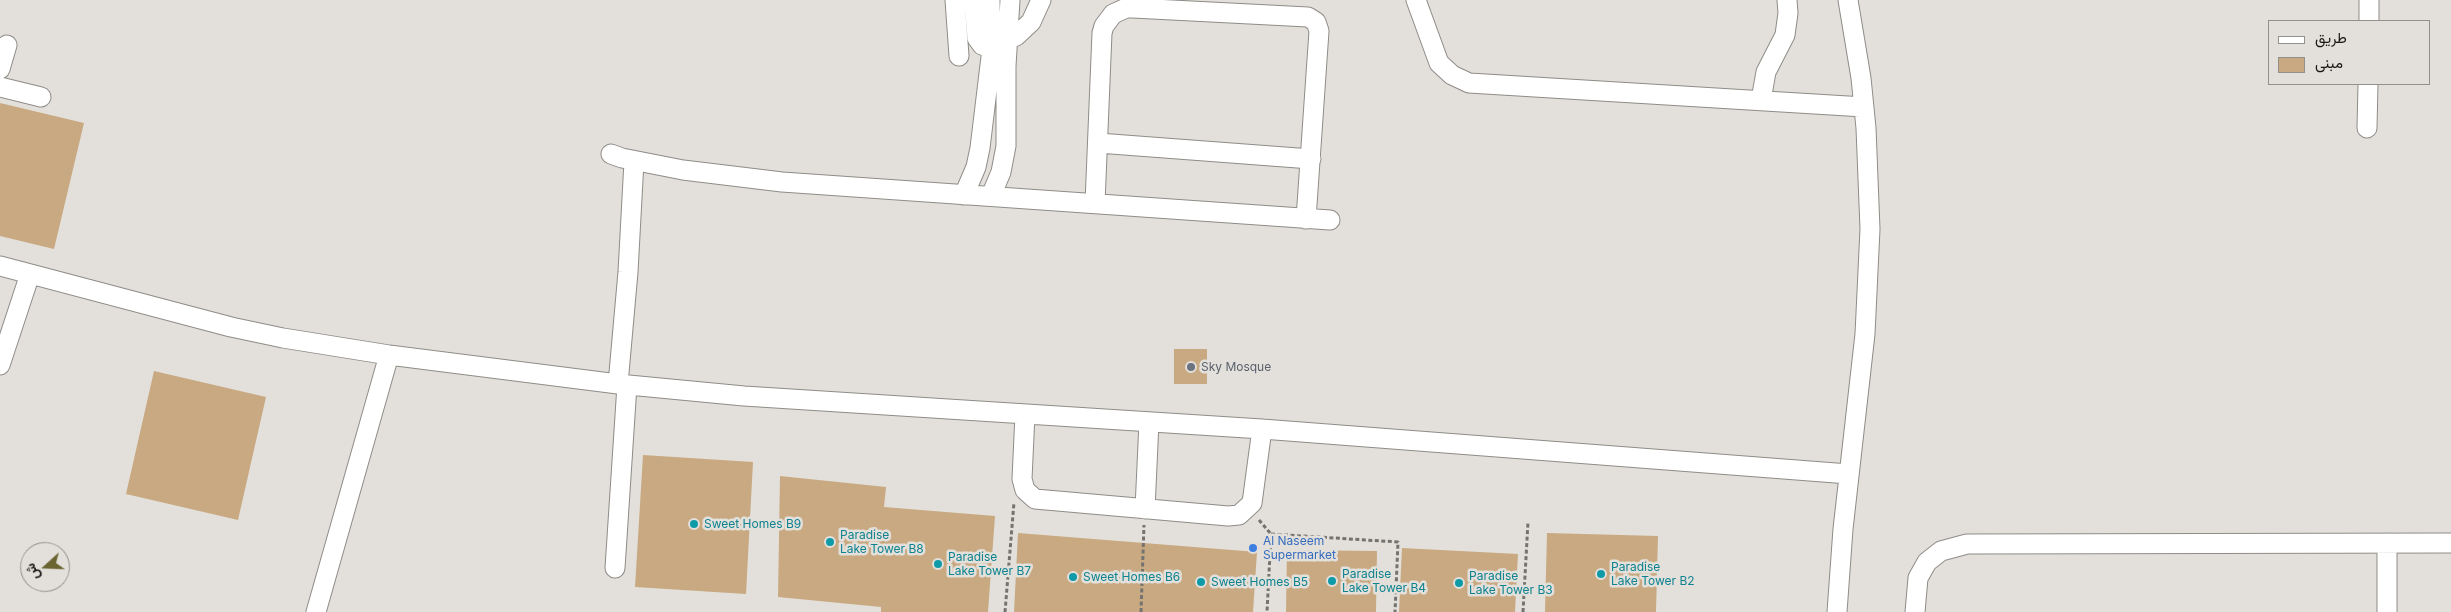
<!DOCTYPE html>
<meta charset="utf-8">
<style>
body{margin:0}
#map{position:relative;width:2451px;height:612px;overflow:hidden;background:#e3e0db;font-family:Inter,Vazirmatn,sans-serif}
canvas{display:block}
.legend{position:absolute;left:2268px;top:20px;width:162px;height:65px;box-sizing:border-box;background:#e3e0db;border:1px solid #92908c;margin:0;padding:6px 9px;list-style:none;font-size:15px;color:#191816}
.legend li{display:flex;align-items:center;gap:10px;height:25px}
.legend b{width:25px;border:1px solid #92908c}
.north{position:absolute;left:20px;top:542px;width:50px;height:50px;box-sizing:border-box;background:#e3e0db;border:1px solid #92908c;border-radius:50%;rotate:250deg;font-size:14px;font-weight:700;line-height:20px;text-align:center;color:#191816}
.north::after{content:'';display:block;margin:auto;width:18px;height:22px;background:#6a6431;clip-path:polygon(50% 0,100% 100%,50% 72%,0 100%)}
</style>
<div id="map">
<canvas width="2451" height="612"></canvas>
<ul class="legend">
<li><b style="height:6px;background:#fff"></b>طريق</li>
<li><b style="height:14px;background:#c8a981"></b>مبنى</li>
</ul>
<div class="north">ش</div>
</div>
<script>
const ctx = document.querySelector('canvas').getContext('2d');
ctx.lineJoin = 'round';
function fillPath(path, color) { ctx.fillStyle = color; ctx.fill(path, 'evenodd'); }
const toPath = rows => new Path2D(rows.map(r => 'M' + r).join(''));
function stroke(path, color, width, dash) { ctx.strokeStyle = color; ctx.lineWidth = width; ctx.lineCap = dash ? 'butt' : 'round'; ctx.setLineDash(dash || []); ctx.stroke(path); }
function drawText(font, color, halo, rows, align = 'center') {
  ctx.font = font + ' Inter,sans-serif'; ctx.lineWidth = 5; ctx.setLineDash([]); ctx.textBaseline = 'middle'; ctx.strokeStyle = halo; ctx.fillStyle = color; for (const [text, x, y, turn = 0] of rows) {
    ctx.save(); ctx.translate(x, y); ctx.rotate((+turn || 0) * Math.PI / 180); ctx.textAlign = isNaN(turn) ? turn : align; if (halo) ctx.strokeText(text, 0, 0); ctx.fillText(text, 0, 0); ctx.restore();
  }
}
fillPath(toPath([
 [0,103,84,123,54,249,0,236],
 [1174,349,1207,349,1207,384,1174,384],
 [154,371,266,397,238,520,126,494],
 [643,455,753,462,746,594,635,587],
 [780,476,886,487,884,507,995,516,988,612,881,612,881,607,778,597],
 [1018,533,1257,552,1253,612,1014,612],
 [1547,533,1658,536,1656,612,1545,612],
 [1402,548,1518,554,1515,612,1399,612],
 [1287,550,1377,551,1376,612,1286,612]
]), '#c8a981');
const minor = toPath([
 [955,0,959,56],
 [974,0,977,38,982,45,990,48],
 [1416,0,1439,63,1452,75,1469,83,1864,107],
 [2369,21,2369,0],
 [1007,40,1016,36,1031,22,1041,0],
 [0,69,7,45],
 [0,87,41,97],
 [1761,100,1766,72,1785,35,1788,13,1787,0],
 [2367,128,2368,84],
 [1098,143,1311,159],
 [611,154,622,158,683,170,782,182,1330,220],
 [964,195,976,167,980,148,991,57,990,0],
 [991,196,1001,172,1006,146,1006,66,1010,0],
 [1095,203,1102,33,1104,26,1113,14,1126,8,1133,8,1308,17,1316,22,1319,31,1306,219],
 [0,266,231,327,283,338,389,355,618,384,744,396,1262,429,1849,474],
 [0,365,30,274],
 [618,384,628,272,634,161],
 [1025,414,1022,479,1025,490,1035,499,1228,516,1239,515,1252,503,1262,429],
 [1145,509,1149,422],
 [2387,543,2387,612],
 [615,568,627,385],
 [316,612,389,355],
 [1837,612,1843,529,1865,334,1870,229,1866,128,1861,78,1848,0],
 [1915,612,1918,578,1927,562,1941,551,1967,544,2451,543]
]);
stroke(minor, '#8f8c88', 21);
stroke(toPath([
 [1259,520,1271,534,1267,612],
 [1271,534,1398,542,1395,612],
 [1005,612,1014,502],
 [1141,612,1144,525],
 [1523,612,1528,522]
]), '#75736f', 3, [4, 2.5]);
stroke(minor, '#fff', 19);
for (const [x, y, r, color] of [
 [1191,367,5,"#6b7280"],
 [694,524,5,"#0f9aa8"],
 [830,542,5,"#0f9aa8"],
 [1253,548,5,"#3f7fe0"],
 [938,564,5,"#0f9aa8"],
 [1601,574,5,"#0f9aa8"],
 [1073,577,5,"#0f9aa8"],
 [1332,581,5,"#0f9aa8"],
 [1201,582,5,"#0f9aa8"],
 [1459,583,5,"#0f9aa8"]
]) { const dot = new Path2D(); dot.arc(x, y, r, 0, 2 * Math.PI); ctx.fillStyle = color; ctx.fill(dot); stroke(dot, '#e3e0db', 2); }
drawText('12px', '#5b616d', '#e3e0db', [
 ["Sky Mosque",1201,367]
], 'left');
drawText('12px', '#0d838f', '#e3e0db', [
 ["Sweet Homes B9",704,524],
 ["Paradise",840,535],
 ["Lake Tower B8",840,549],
 ["Paradise",948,557],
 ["Lake Tower B7",948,571],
 ["Paradise",1611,567],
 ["Lake Tower B2",1611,581],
 ["Paradise",1342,574],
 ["Lake Tower B4",1342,588],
 ["Paradise",1469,576],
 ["Lake Tower B3",1469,590],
 ["Sweet Homes B6",1083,577],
 ["Sweet Homes B5",1211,582]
], 'left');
drawText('12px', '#366cbe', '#e3e0db', [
 ["Al Naseem",1263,541],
 ["Supermarket",1263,555]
], 'left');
</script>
